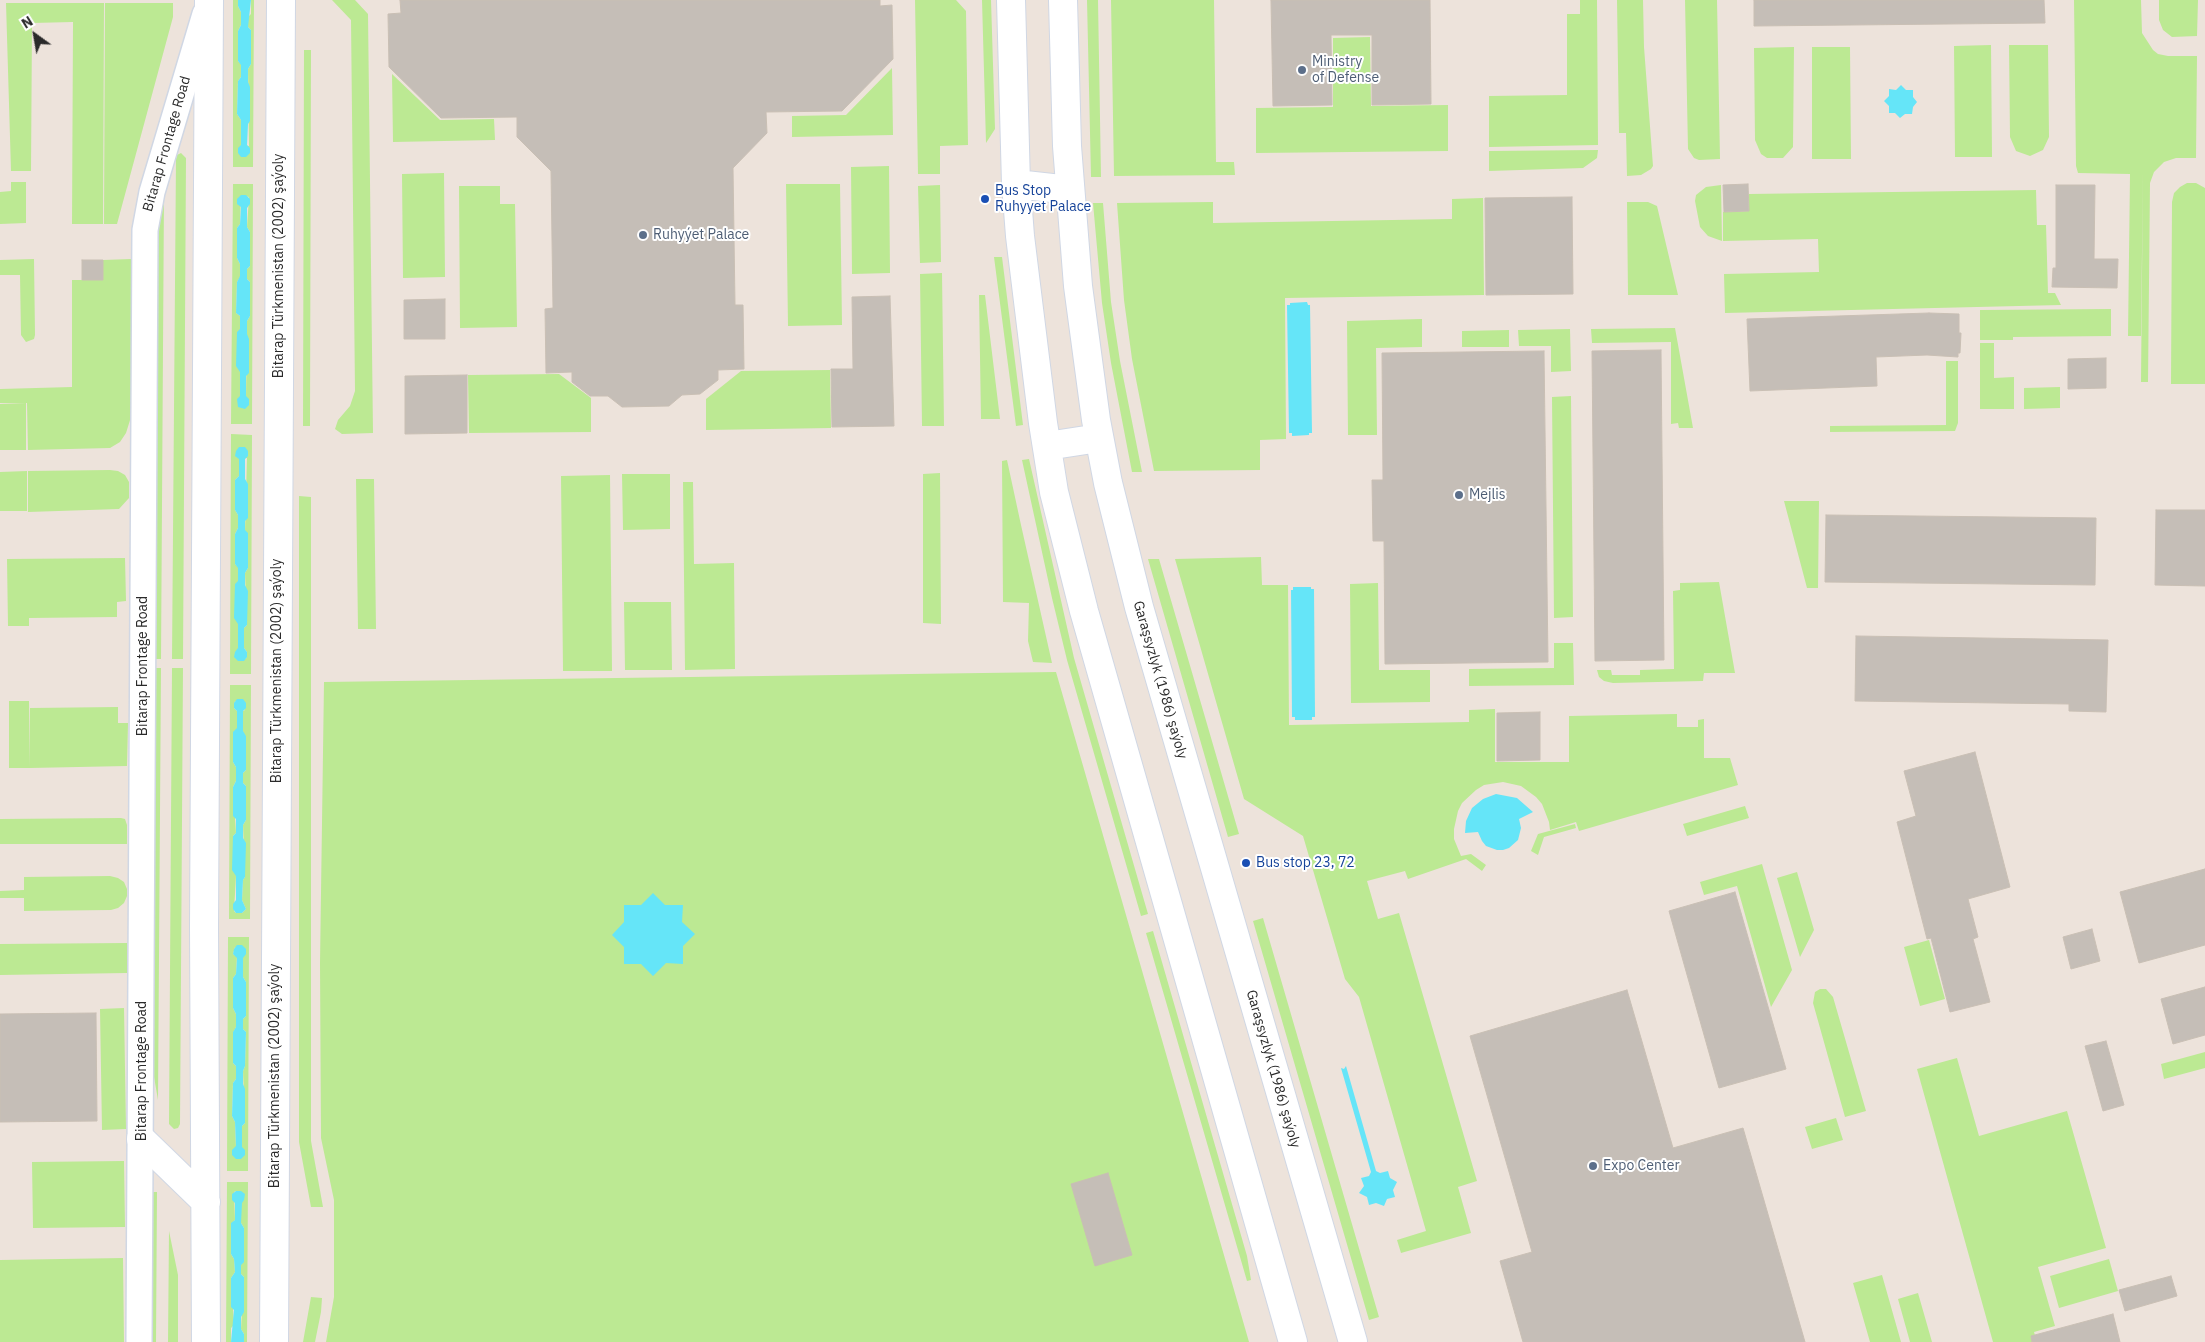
<!DOCTYPE html>
<meta charset="utf-8">
<style>
body{margin:0}
#map{position:relative;width:2205px;height:1342px;overflow:hidden;background:#ede3db;font-family:"IBM Plex Sans",sans-serif}
canvas{display:block}
.north{position:absolute;left:10px;top:10px;width:50px;height:50px;-webkit-text-stroke:4px #fff;paint-order:stroke;rotate:328deg;font-size:14px;font-weight:700;line-height:20px;text-align:center;color:#2a2a2a}
.north::after{content:'';display:block;margin:auto;width:18px;height:22px;background:#2a2a2a;clip-path:polygon(50% 0,100% 100%,50% 72%,0 100%)}
</style>
<div id="map">
<canvas width="2205" height="1342"></canvas>
<div class="north">N</div>
</div>
<script>
const ctx = document.querySelector('canvas').getContext('2d');
ctx.lineJoin = 'round';
function fillPath(path, color) { ctx.fillStyle = color; ctx.fill(path, 'evenodd'); }
const toPath = rows => new Path2D(rows.map(r => 'M' + r).join(''));
function stroke(path, color, width, dash) { ctx.strokeStyle = color; ctx.lineWidth = width; ctx.lineCap = dash ? 'butt' : 'round'; ctx.setLineDash(dash || []); ctx.stroke(path); }
function drawText(font, color, halo, rows, align = 'center') {
  ctx.font = font + ' "IBM Plex Sans",sans-serif'; ctx.lineWidth = 4; ctx.setLineDash([]); ctx.textBaseline = 'middle'; ctx.strokeStyle = halo; ctx.fillStyle = color; for (const [text, x, y, turn = 0] of rows) {
    ctx.save(); ctx.translate(x, y); ctx.rotate((+turn || 0) * Math.PI / 180); ctx.textAlign = isNaN(turn) ? turn : align; if (halo) ctx.strokeText(text, 0, 0); ctx.fillText(text, 0, 0); ctx.restore();
  }
}
fillPath(toPath([
 [233,0,238,0,238,6,241,12,241,25,238,31,238,61,241,64,241,77,238,81,237,114,241,120,241,145,249,146,248,69,251,64,251,30,248,27,248,17,251,14,251,0,254,0,253,167,233,167],
 [332,0,355,0,368,14,373,433,342,434,335,429,338,420,350,406,355,391,351,20],
 [915,0,956,0,966,11,968,145,940,146,940,174,918,174],
 [982,0,991,0,995,129,986,143],
 [1087,0,1098,0,1101,177,1091,177],
 [1111,0,1214,0,1216,162,1234,162,1235,175,1114,176],
 [1580,0,1597,0,1598,145,1489,147,1489,96,1567,95,1567,14,1580,14],
 [1617,0,1643,0,1644,47,1653,166,1651,169,1641,175,1627,176,1626,133,1619,133],
 [1685,0,1717,0,1720,159,1699,160,1694,158,1688,149],
 [2074,0,2141,0,2142,33,2153,50,2158,54,2168,56,2197,56,2196,158,2176,158,2164,162,2154,172,2150,183,2148,382,2141,382,2143,166,2141,336,2128,336,2130,174,2078,173,2076,166],
 [2159,0,2198,0,2197,36,2172,37,2163,30,2159,20],
 [6,3,104,3,103,224,72,224,73,22,32,23,31,171,11,171],
 [105,3,173,3,173,17,117,224,104,224],
 [1370,37,1371,106,1448,105,1448,151,1256,153,1256,108,1333,107,1333,38],
 [1991,45,1992,157,1955,157,1954,46],
 [2009,45,2048,45,2049,137,2043,150,2030,156,2016,151,2010,137],
 [1794,47,1793,147,1783,158,1767,158,1761,154,1755,140,1754,48],
 [1812,47,1850,47,1851,159,1812,159],
 [304,50,311,50,310,426,303,426],
 [892,68,893,135,792,137,792,116,846,115],
 [392,74,440,120,494,119,495,140,393,142],
 [1598,150,1597,158,1583,168,1489,171,1489,151],
 [181,153,186,158,183,659,172,659,176,158,177,155],
 [889,166,890,273,852,274,851,167],
 [444,173,445,277,403,278,402,174],
 [11,182,26,182,26,223,0,224,0,192,11,191],
 [2187,183,2196,183,2205,188,2205,384,2171,384,2172,202,2174,193,2180,187],
 [233,184,253,184,252,424,231,424],
 [241,195,249,197,247,227,250,232,250,266,247,269,247,279,250,282,250,316,247,321,246,397,249,400,249,405,240,397,240,316,236,313,237,282,240,277,240,264,237,258,237,228,240,224],
 [786,184,840,184,842,325,788,326],
 [940,185,941,262,920,263,918,186],
 [1721,185,1722,241,1708,236,1700,227,1695,201,1696,195,1706,187],
 [459,186,500,186,500,204,515,204,517,327,460,328],
 [2036,190,2037,225,2046,225,2048,293,2055,293,2061,305,1725,313,1724,274,1819,272,1818,239,1723,241,1723,212,1749,211,1749,194],
 [164,193,161,659,156,659,158,210],
 [1483,198,1484,295,1285,298,1286,439,1260,440,1260,470,1154,471,1132,359,1124,300,1117,203,1213,202,1213,223,1452,219,1452,199],
 [1627,202,1648,202,1657,206,1678,295,1628,295],
 [1093,203,1103,203,1111,302,1120,361,1142,472,1132,472,1111,363,1102,303],
 [994,257,1002,257,1023,425,1016,426],
 [34,259,35,335,34,339,26,342,21,335,20,275,0,275,0,260],
 [131,259,131,417,126,433,120,442,110,448,28,450,27,403,0,403,0,389,72,387,72,280,103,280,103,260],
 [942,273,944,426,922,426,920,274],
 [979,295,985,295,1000,419,981,419],
 [2111,309,2111,336,2013,337,2013,340,1980,340,1980,310],
 [1422,319,1422,347,1376,348,1377,435,1348,435,1347,321],
 [1675,328,1693,428,1679,428,1678,423,1671,424,1671,342,1592,343,1591,329],
 [1570,329,1571,371,1551,372,1551,346,1519,346,1518,330],
 [1509,330,1509,347,1462,347,1462,331],
 [1980,343,1994,343,1994,378,2014,377,2014,409,1980,409],
 [1946,361,1958,361,1958,423,1955,431,1830,432,1830,426,1946,425],
 [830,370,831,428,706,430,706,399,741,371],
 [559,374,591,398,591,432,469,433,468,375],
 [2060,387,2060,408,2024,409,2024,388],
 [1571,396,1573,617,1554,618,1552,397],
 [26,403,26,450,0,450,0,404],
 [231,434,252,435,251,674,230,674],
 [247,458,245,531,248,534,248,568,245,573,247,625,244,628,244,648,247,652,246,659,238,648,238,567,235,564,235,534,238,528,238,515,235,510,235,480,239,476,239,459],
 [1029,459,1074,658,1148,914,1141,916,1067,660,1052,598,1022,460],
 [1007,460,1021,525,1052,663,1033,662,1028,641,1029,603,1003,602,1002,461],
 [110,470,118,471,125,475,129,482,129,498,119,509,28,512,28,471],
 [27,471,27,511,0,511,0,472],
 [940,473,941,624,923,623,923,474],
 [622,474,670,474,670,529,623,530],
 [610,475,612,671,563,671,561,476],
 [356,479,374,479,376,629,358,629],
 [683,482,693,482,694,564,734,563,735,669,685,670],
 [299,496,311,497,311,1141,323,1207,311,1207,299,1142],
 [1784,501,1819,501,1818,588,1807,588],
 [1261,557,1262,585,1288,585,1289,725,1469,722,1469,710,1495,709,1495,762,1569,762,1569,716,1677,714,1677,727,1698,727,1698,720,1704,719,1704,758,1730,758,1738,785,1579,831,1576,822,1550,830,1549,822,1542,804,1536,797,1521,786,1503,782,1484,785,1476,790,1462,803,1458,811,1454,829,1454,839,1461,856,1471,854,1486,865,1482,871,1466,859,1408,879,1405,871,1367,881,1378,919,1399,913,1477,1181,1458,1187,1471,1233,1401,1253,1397,1240,1426,1231,1359,997,1345,979,1303,836,1244,799,1175,559],
 [125,558,126,601,117,602,117,617,29,618,29,626,8,626,7,559],
 [1148,559,1159,559,1239,834,1228,837],
 [1719,582,1735,673,1704,673,1703,681,1613,683,1604,681,1599,677,1597,670,1611,670,1612,675,1640,675,1640,670,1674,669,1673,591,1680,590,1680,583],
 [1378,583,1379,670,1430,670,1430,702,1351,703,1350,584],
 [624,602,671,602,672,670,625,670],
 [1554,643,1573,643,1574,685,1469,686,1469,669,1554,668],
 [155,668,161,668,158,1100,153,1071],
 [172,668,183,668,180,1124,178,1128,174,1129,169,1124],
 [1056,672,1249,1342,326,1342,334,1297,334,1200,321,1138,320,963,324,682],
 [230,685,251,685,250,919,229,919],
 [235,701,245,710,243,711,243,731,246,770,243,773,243,783,246,786,246,820,243,825,245,877,243,880,242,900,246,909,242,913,236,913,234,911,236,876,233,836,236,833,233,787,236,781,236,767,233,762,237,729,237,711,234,708],
 [9,701,29,701,30,768,9,768],
 [118,707,118,723,128,723,127,766,30,768,30,708],
 [1745,806,1749,818,1687,836,1683,824],
 [121,818,125,819,127,825,127,844,0,844,0,819],
 [1575,824,1576,828,1544,837,1538,855,1531,851,1538,834],
 [1762,864,1792,970,1771,1007,1737,886,1704,895,1700,882],
 [1797,872,1814,930,1800,957,1777,878],
 [110,876,118,878,124,882,127,889,127,896,124,903,118,908,111,910,24,911,24,898,0,898,0,891,24,890,24,877],
 [1263,918,1379,1317,1369,1320,1253,921],
 [1153,931,1247,1256,1251,1280,1247,1281,1146,933],
 [228,937,249,937,248,1171,227,1171],
 [235,947,243,957,243,977,246,982,246,1016,243,1019,243,1029,246,1032,245,1066,243,1071,245,1123,242,1126,242,1147,236,1147,235,1122,232,1116,233,1083,236,1079,236,1066,233,1063,233,1033,236,1027,236,1014,233,1008,233,978,236,974,237,957,233,954],
 [1929,940,1945,999,1920,1006,1904,947],
 [127,943,127,973,0,975,0,944],
 [1820,989,1826,989,1833,997,1866,1111,1845,1117,1813,1003,1815,992],
 [124,1008,126,1129,102,1130,100,1009],
 [2205,1052,2205,1068,2164,1079,2161,1064],
 [1957,1058,1979,1136,2067,1111,2106,1248,2038,1267,2055,1326,2034,1332,2037,1342,1993,1342,1917,1069],
 [1836,1118,1843,1140,1812,1149,1805,1127],
 [124,1161,125,1227,33,1228,32,1162],
 [227,1182,248,1182,247,1342,244,1342,244,1334,241,1329,244,1277,241,1274,241,1265,244,1228,241,1223,241,1191,236,1191,234,1192,235,1220,231,1224,231,1254,234,1259,235,1272,231,1278,234,1325,231,1328,231,1342,226,1342],
 [152,1192,157,1192,156,1342,151,1342],
 [169,1231,178,1275,178,1342,168,1342],
 [123,1258,124,1342,0,1342,0,1260],
 [2109,1259,2118,1291,2059,1308,2050,1276],
 [1882,1275,1901,1342,1870,1342,1853,1283],
 [1918,1293,1932,1342,1910,1342,1898,1299],
 [311,1297,322,1298,321,1312,315,1342,303,1342]
]), '#bce993');
fillPath(toPath([
 [238,0,251,0,248,27,251,30,251,64,248,69,248,82,250,87,250,121,248,124,247,145,250,148,250,153,246,157,241,157,238,153,238,148,241,145,241,120,237,114,238,81,241,77,241,65,238,61,238,31,241,25,241,12,238,6],
 [1901,85,1906,90,1913,90,1913,97,1917,102,1913,107,1912,114,1905,114,1900,118,1895,113,1889,113,1889,106,1884,101,1889,96,1889,89,1896,90],
 [241,195,246,195,250,199,250,204,247,208,247,227,250,232,250,266,247,269,247,279,250,282,250,316,247,321,247,334,249,339,249,373,246,376,246,396,249,399,249,405,245,409,238,407,237,399,240,396,240,372,236,366,237,332,240,329,240,316,236,313,237,282,240,276,240,264,237,258,237,228,240,224,241,207,237,204,237,199],
 [1307,302,1308,305,1310,305,1312,433,1309,433,1309,435,1292,436,1292,433,1289,433,1287,305,1290,305,1290,303],
 [239,447,245,447,248,451,248,456,245,459,245,479,248,484,248,518,245,521,245,530,248,533,248,568,245,573,245,585,248,591,247,625,244,628,244,648,247,652,247,657,244,661,238,661,234,657,235,652,238,648,238,624,234,618,235,584,238,581,238,568,235,564,235,534,238,528,238,515,235,510,235,480,239,476,239,459,235,456,236,451],
 [1293,587,1311,587,1311,589,1314,589,1315,717,1312,717,1312,720,1295,720,1295,717,1292,717,1291,590,1293,590],
 [237,699,243,699,246,703,246,708,243,711,243,731,246,736,246,770,243,773,243,783,246,786,246,820,243,825,243,838,246,843,245,877,243,880,242,900,246,909,242,913,236,913,233,909,233,904,236,900,236,876,232,870,233,836,236,833,236,819,233,816,233,787,236,781,236,767,233,762,233,732,237,728,237,711,234,708,234,703],
 [1496,794,1517,798,1533,812,1519,819,1521,828,1518,840,1509,848,1503,850,1497,850,1486,846,1482,841,1478,832,1465,833,1466,821,1472,808,1483,799],
 [653,893,665,905,683,905,682,922,695,934,683,946,683,964,666,963,653,976,641,964,624,964,624,947,612,935,624,922,624,905,641,905],
 [237,945,242,945,246,949,246,954,243,958,243,977,246,982,246,1016,243,1019,243,1029,246,1032,245,1066,243,1071,243,1084,245,1089,245,1123,242,1126,242,1147,245,1150,245,1155,241,1159,236,1159,232,1155,232,1150,236,1146,235,1122,232,1116,233,1083,236,1079,236,1066,233,1063,233,1032,236,1027,236,1014,233,1008,233,978,236,974,237,958,233,954,234,949],
 [1346,1066,1376,1171,1380,1173,1388,1171,1390,1178,1397,1182,1393,1190,1395,1197,1387,1199,1384,1206,1376,1203,1369,1205,1367,1197,1359,1193,1364,1186,1361,1178,1369,1176,1371,1172,1341,1068,1344,1069],
 [236,1191,241,1191,245,1194,244,1200,242,1203,241,1223,244,1228,244,1262,241,1265,241,1274,244,1277,244,1312,241,1317,241,1329,244,1334,244,1342,231,1342,234,1310,231,1307,231,1278,235,1272,234,1259,231,1254,231,1223,235,1220,235,1203,232,1200,232,1194]
]), '#65e5f8');
const building = toPath([
 [400,0,880,0,880,6,892,5,893,59,842,111,766,112,767,133,733,168,735,305,743,305,744,369,718,370,718,380,700,394,682,395,669,406,622,407,608,396,590,396,572,382,572,372,546,373,545,309,553,308,551,171,517,137,517,117,441,118,389,67,388,14,401,13,400,0],
 [1271,0,1430,0,1431,104,1372,105,1372,35,1331,35,1332,105,1273,106,1271,0],
 [1754,0,2044,0,2045,23,1754,26,1754,0],
 [1748,184,1749,211,1724,212,1723,185,1748,184],
 [2056,185,2095,185,2094,259,2118,259,2117,288,2052,287,2053,268,2056,268,2056,185],
 [1572,197,1573,294,1486,295,1485,198,1572,197],
 [82,260,103,260,103,280,82,280,82,260],
 [890,296,894,426,832,427,831,369,853,369,852,297,890,296],
 [445,299,445,339,404,339,404,300,445,299],
 [1929,313,1959,314,1959,333,1961,333,1960,353,1958,353,1958,357,1927,355,1876,357,1877,386,1750,391,1747,319,1929,313],
 [1661,350,1664,660,1595,661,1592,351,1661,350],
 [1544,351,1548,662,1385,664,1384,541,1373,541,1372,480,1383,480,1382,353,1544,351],
 [2106,358,2106,388,2068,389,2068,359,2106,358],
 [467,375,467,433,405,434,405,376,467,375],
 [2156,510,2205,510,2205,586,2155,585,2156,510],
 [1826,515,2096,518,2095,585,1825,582,1826,515],
 [1856,636,2108,640,2106,712,2069,711,2069,704,1855,701,1856,636],
 [1540,712,1540,760,1497,761,1497,713,1540,712],
 [1975,752,2010,887,1968,899,1978,937,1973,939,1990,1002,1950,1012,1931,938,1927,939,1897,822,1916,816,1904,771,1975,752],
 [2205,869,2205,945,2139,963,2120,892,2205,869],
 [1735,892,1786,1069,1719,1088,1669,911,1735,892],
 [2092,929,2100,961,2071,969,2063,937,2092,929],
 [2205,987,2205,1035,2173,1044,2161,999,2205,987],
 [1627,990,1673,1148,1743,1128,1805,1342,1523,1342,1500,1261,1532,1252,1470,1036,1627,990],
 [96,1013,97,1121,0,1122,0,1014,96,1013],
 [2106,1041,2124,1105,2103,1111,2085,1046,2106,1041],
 [1108,1173,1132,1255,1095,1266,1071,1184,1108,1173],
 [2171,1276,2177,1296,2125,1311,2119,1290,2171,1276],
 [2113,1314,2120,1342,2032,1342,2031,1336,2113,1314]
]);
fillPath(building, '#c5beb7');
stroke(building, '#c9bfb4', 1);
const minor = toPath([
 [139,1342,145,230,152,192,205,14]
]);
const secondary = toPath([
 [1011,0,1016,184,1020,236,1043,423,1054,492,1084,611,1293,1342],
 [1063,0,1067,146,1078,286,1096,420,1108,483,1139,607,1353,1342],
 [1016,184,1070,190],
 [1047,446,1099,438],
 [141,1139,206,1202],
 [206,1342,204,927,209,0],
 [274,1342,281,0]
]);
stroke(minor, '#d0d7e4', 28);
stroke(secondary, '#d0d7e4', 30);
stroke(minor, '#fff', 25);
stroke(secondary, '#fff', 28);
for (const [x, y, r, color] of [
 [1302,70,5,"#5c6f8a"],
 [985,199,5,"#1a4fb4"],
 [643,235,5,"#5c6f8a"],
 [1459,495,5,"#5c6f8a"],
 [1246,863,5,"#1a4fb4"],
 [1593,1166,5,"#5c6f8a"]
]) { const dot = new Path2D(); dot.arc(x, y, r, 0, 2 * Math.PI); ctx.fillStyle = color; ctx.fill(dot); stroke(dot, '#fff', 2); }
drawText('14px', '#4e5e75', '#fff', [
 ["Ministry",1312,62],
 ["of Defense",1312,78],
 ["Ruhyýet Palace",653,235],
 ["Mejlis",1469,495],
 ["Expo Center",1603,1166]
], 'left');
drawText('14px', '#2a2a2a', '#fff', [
 ["Bitarap Frontage Road",167,144,-74],
 ["Bitarap Türkmenistan (2002) şaýoly",279,266,-90],
 ["Bitarap Frontage Road",143,666,-90],
 ["Bitarap Türkmenistan (2002) şaýoly",277,671,-90],
 ["Garaşsyzlyk (1986) şaýoly",1160,680,74],
 ["Garaşsyzlyk (1986) şaýoly",1273,1069,74],
 ["Bitarap Frontage Road",142,1071,-90],
 ["Bitarap Türkmenistan (2002) şaýoly",275,1076,-90]
]);
drawText('14px', '#164399', '#fff', [
 ["Bus Stop",995,191],
 ["Ruhyyet Palace",995,207],
 ["Bus stop 23, 72",1256,863]
], 'left');
</script>
